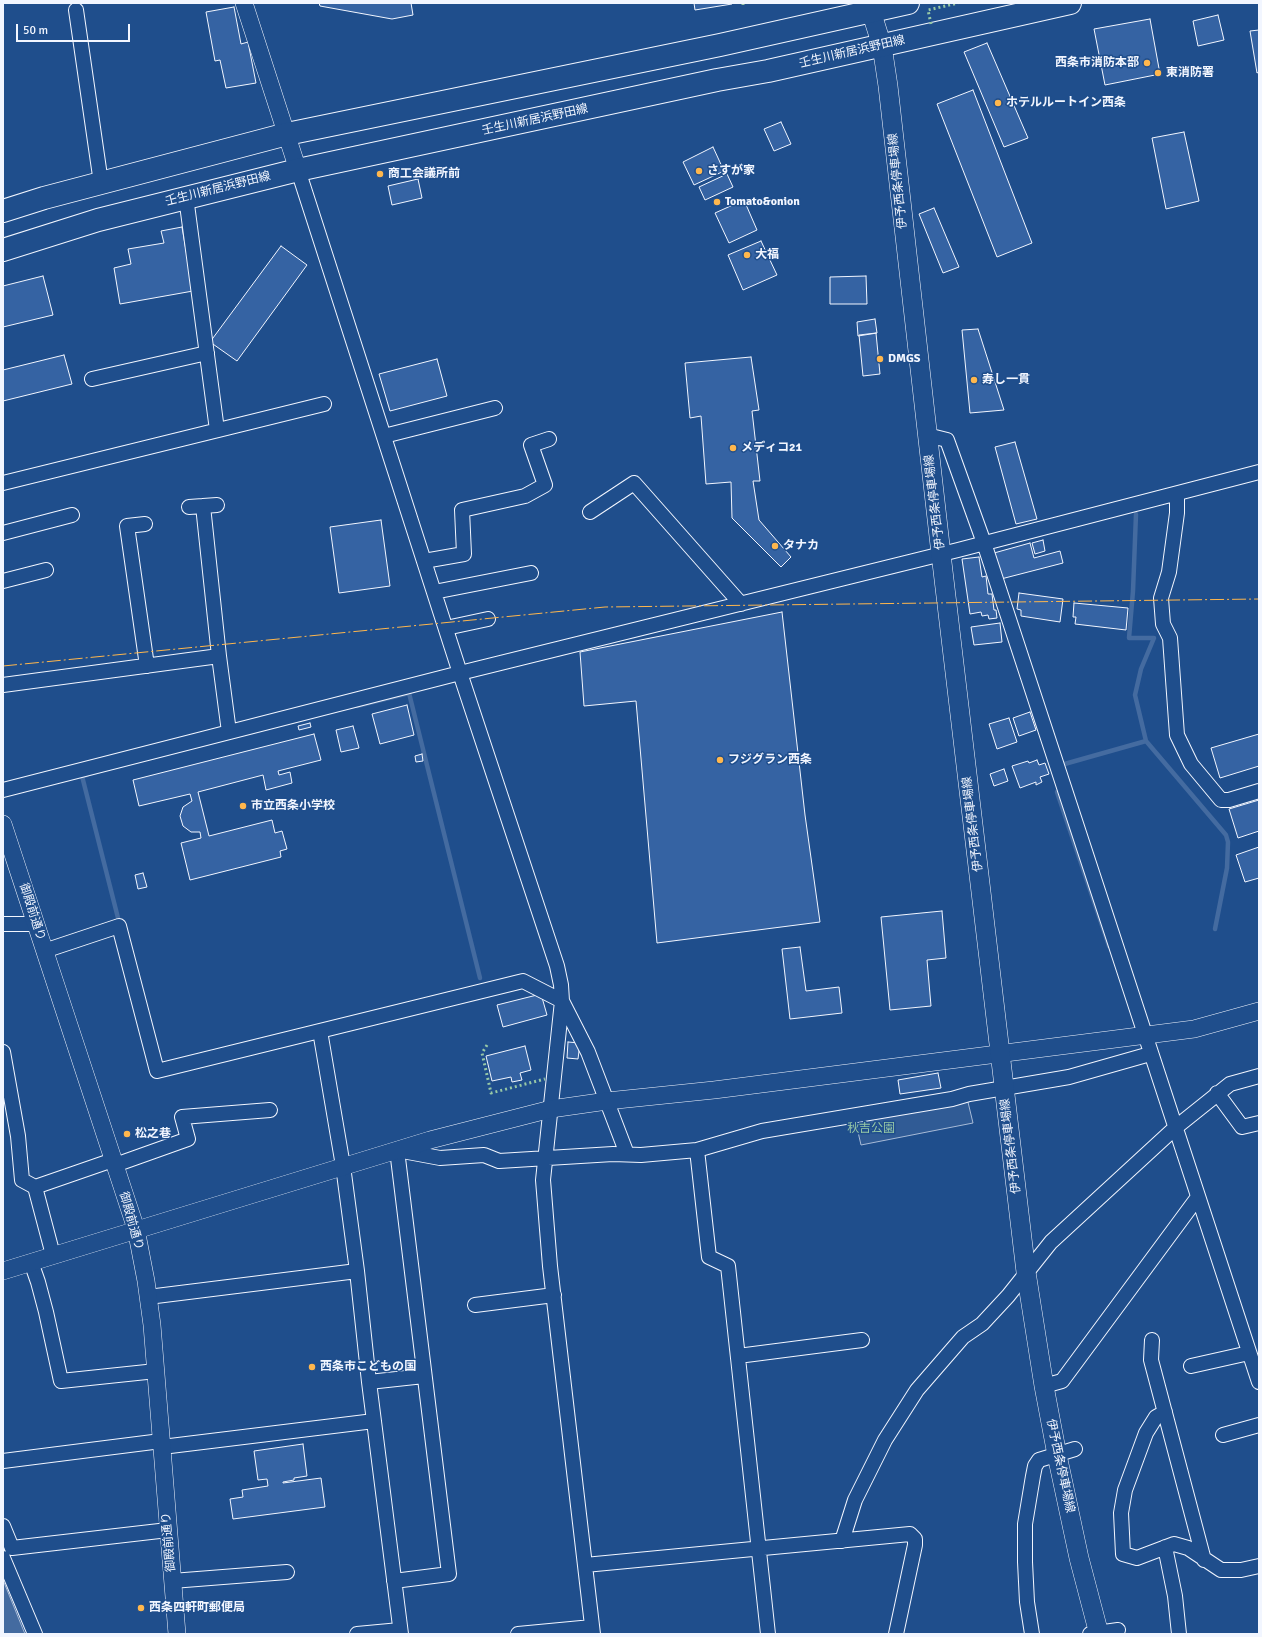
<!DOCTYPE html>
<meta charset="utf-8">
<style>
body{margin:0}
#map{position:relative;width:1262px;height:1637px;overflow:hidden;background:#1f4e8c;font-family:Signika,sans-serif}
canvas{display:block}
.frame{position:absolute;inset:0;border:4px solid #f2f6ff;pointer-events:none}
.scale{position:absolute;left:16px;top:24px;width:114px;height:18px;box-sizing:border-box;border:2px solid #f2f6ff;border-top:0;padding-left:5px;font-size:12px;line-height:14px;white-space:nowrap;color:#f2f6ff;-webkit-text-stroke:3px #1f4e8c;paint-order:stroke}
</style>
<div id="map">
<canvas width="1262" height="1637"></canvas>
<div class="frame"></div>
<div class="scale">50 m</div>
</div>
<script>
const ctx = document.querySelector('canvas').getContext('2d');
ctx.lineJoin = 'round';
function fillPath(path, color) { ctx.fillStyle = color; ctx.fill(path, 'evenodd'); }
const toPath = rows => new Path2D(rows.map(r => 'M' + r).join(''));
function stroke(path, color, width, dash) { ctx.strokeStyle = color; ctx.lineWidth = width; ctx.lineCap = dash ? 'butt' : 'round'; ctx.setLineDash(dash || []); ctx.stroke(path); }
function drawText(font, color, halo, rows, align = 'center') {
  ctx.font = font + ' Signika,"Noto Sans JP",sans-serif'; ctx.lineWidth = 3; ctx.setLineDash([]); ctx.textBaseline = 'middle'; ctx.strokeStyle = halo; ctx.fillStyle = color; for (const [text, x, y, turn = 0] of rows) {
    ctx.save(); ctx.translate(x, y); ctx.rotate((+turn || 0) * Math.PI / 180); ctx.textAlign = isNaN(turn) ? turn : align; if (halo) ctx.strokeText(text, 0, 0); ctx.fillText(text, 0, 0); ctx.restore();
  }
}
const green = toPath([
 [967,1098,973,1123,861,1145,855,1119,967,1098]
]);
fillPath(green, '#305b95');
stroke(green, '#a8bbd7', 1);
const water = toPath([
 [3,1580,25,1634,3,1634,3,1580]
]);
fillPath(water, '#446ba0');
stroke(water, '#a8bbd7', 1);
stroke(toPath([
 [1136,514,1133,591,1129,638,1154,638,1141,669,1135,695,1146,741,1226,835,1228,842,1227,868,1215,929],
 [357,706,409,693,480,978],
 [1061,765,1146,741],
 [87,775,82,776,118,918],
 [1057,792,1109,946]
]), '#446ba0', 4.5);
const building = toPath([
 [319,3,411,3,413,15,392,19,320,6,319,3],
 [694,3,732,3,732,4,695,10,694,3],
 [234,7,241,44,248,42,256,83,226,88,220,60,215,61,206,12,234,7],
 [1218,15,1224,40,1198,46,1193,21,1218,15],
 [1150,19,1160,74,1105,85,1094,29,1150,19],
 [1259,30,1259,72,1257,73,1250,31,1259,30],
 [987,43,1028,138,1004,147,964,52,987,43],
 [973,90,1032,243,997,257,937,104,973,90],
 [781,122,791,144,774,151,764,129,781,122],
 [1184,132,1199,201,1166,209,1152,138,1184,132],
 [713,147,724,171,694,185,683,162,713,147],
 [727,174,733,187,705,200,699,187,727,174],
 [418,179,422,198,392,205,388,186,418,179],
 [744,200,757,230,729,243,715,213,744,200],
 [934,208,959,267,943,273,919,214,934,208],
 [182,227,193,291,120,304,114,268,131,264,128,249,164,243,161,231,182,227],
 [761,241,777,275,743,290,728,255,761,241],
 [281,246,307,265,237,361,210,342,281,246],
 [43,276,53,315,3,327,3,286,43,276],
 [866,276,867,304,830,304,830,277,866,276],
 [875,319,877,333,858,336,857,322,875,319],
 [978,329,1004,410,970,413,962,330,978,329],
 [876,333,880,374,863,376,859,335,876,333],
 [64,355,72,384,3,401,3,370,64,355],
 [751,357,759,410,752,411,760,481,753,481,759,520,791,557,781,567,732,518,731,482,706,484,701,416,690,418,685,363,751,357],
 [437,359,447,396,390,411,379,374,437,359],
 [1015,442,1037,519,1016,524,995,447,1015,442],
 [381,520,390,586,339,593,330,527,381,520],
 [1043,540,1045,551,1035,554,1032,543,1043,540],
 [1030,543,1034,558,1060,551,1063,563,1001,579,994,553,1030,543],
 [979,557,982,577,986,576,988,594,992,594,994,610,996,610,997,618,989,619,988,615,982,616,981,612,970,614,962,559,979,557],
 [1019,593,1063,599,1060,622,1021,616,1021,610,1017,609,1019,593],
 [1074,603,1128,608,1126,630,1075,624,1076,617,1073,617,1074,603],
 [782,612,805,815,820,922,657,943,636,701,584,706,580,652,782,612],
 [1000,623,1002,642,974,645,971,627,1000,623],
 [407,705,414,735,380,744,372,714,407,705],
 [1030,712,1036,730,1019,736,1013,718,1030,712],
 [1009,718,1017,742,997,749,989,724,1009,718],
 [310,723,311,727,299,730,298,726,310,723],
 [353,726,359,748,341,752,336,730,353,726],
 [314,734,321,760,278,771,279,775,290,772,292,783,266,790,263,775,198,792,209,836,272,820,275,833,282,831,287,849,280,851,281,857,190,880,181,843,201,838,200,832,191,832,183,826,180,816,183,807,192,801,190,794,139,806,133,780,314,734],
 [1259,734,1259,766,1220,778,1211,748,1259,734],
 [422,754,423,761,416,762,415,756,422,754],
 [1037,760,1039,765,1045,763,1049,774,1040,777,1042,782,1036,785,1036,782,1020,788,1012,766,1028,761,1029,763,1037,760],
 [1004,769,1008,781,994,786,990,774,1004,769],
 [1259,800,1259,831,1238,838,1229,809,1259,800],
 [1259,847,1259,878,1245,882,1236,855,1259,847],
 [143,873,147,887,138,889,135,875,143,873],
 [942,911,946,958,927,960,931,1006,890,1010,881,917,942,911],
 [800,947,806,991,839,987,842,1013,790,1019,782,949,800,947],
 [541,994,547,1015,503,1027,497,1005,541,994],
 [568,1042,580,1043,578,1059,567,1058,568,1042],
 [525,1046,531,1070,520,1073,522,1080,512,1082,511,1077,492,1081,486,1056,525,1046],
 [938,1073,941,1088,900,1094,898,1080,938,1073],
 [303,1444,307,1476,294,1478,294,1480,283,1482,283,1483,321,1478,325,1507,233,1519,230,1499,243,1497,242,1490,268,1486,267,1479,258,1480,254,1451,303,1444]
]);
fillPath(building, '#3563a3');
stroke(building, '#f2f6ff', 1);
const minor = toPath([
 [76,10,101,183],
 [298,170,460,673,557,966,561,985,562,1001,543,1180,550,1266,593,1634],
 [186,197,217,430],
 [92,379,207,353],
 [927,435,947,440,984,543,1259,1382],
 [384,436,495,408],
 [3,483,324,404],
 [1177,494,1177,513,1169,572,1161,598,1163,624,1170,638,1177,735,1191,764,1221,800,1229,800,1259,791],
 [203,506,219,656],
 [189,507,217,505],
 [590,512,634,483,741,604],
 [145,524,127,526,147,666],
 [3,533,72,515],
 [424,561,464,554,462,510,525,496,545,485,531,445,549,439],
 [3,581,46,570],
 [434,592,531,573],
 [446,628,488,619],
 [3,685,219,656,229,732],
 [3,790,460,673,958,550,1259,472],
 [3,924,36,924],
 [44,951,119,926,157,1071,523,981,562,1001,588,1052,627,1154],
 [320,1031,343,1166,357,1271,369,1382,401,1634],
 [3,1052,18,1136,22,1180,35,1187,113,1160],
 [1217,1093,1242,1127,1259,1123],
 [697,1150,709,1257,728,1266,768,1634],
 [115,1165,188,1139,182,1117,270,1110],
 [35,1187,53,1255],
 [31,1262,38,1282,46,1312,61,1381,156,1371],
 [148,1297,357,1271],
 [475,1305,554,1295],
 [1152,1340,1151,1360,1204,1560],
 [738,1356,862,1340],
 [1191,1366,1249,1353],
 [369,1382,424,1376],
 [1044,1386,1062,1381,1198,1197],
 [1165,1412,1156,1417,1146,1433,1125,1490,1121,1513,1123,1554,1137,1558,1174,1544,1188,1548,1221,1570,1241,1570,1259,1566],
 [1223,1435,1259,1425],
 [162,1447,374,1421],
 [3,1461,161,1441],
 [3,1526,12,1548,168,1530],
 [842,1541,855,1500,885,1440,917,1390,963,1337,982,1324,1008,1296,1051,1242,1175,1128,1230,1084,1259,1076],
 [1165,1547,1175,1596,1179,1634],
 [3,1558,35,1634],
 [585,1565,910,1534,915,1539,915,1545,896,1634],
 [172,1581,287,1572],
 [394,1581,449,1574,397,1150,440,1158,484,1155,499,1161,613,1154,641,1155,697,1150,762,1131,952,1099,969,1094,1069,1077,1150,1054],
 [357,1634,400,1630],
 [518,1634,592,1627],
 [1032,1634,1027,1602,1025,1562,1025,1524,1033,1476,1035,1466,1039,1460,1075,1449],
 [1090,1634,1118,1630]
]);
const tertiary = toPath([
 [244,3,298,170],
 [3,824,136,1229,146,1281,152,1325,177,1634],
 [3,1271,430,1140,551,1109,607,1101,714,1090,1194,1029,1259,1011]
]);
const secondary = toPath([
 [871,11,882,46,888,86,941,554,1026,1272,1044,1386,1057,1455,1079,1558,1099,1634]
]);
const primary = toPath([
 [3,211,44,198,287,134,720,45,908,3],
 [3,250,98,220,298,170,717,80,768,71,1070,3]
]);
stroke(minor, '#f2f6ff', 16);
stroke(tertiary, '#f2f6ff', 18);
stroke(secondary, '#f2f6ff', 20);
stroke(primary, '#f2f6ff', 24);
stroke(minor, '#1f4e8c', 14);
stroke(tertiary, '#1f4e8c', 17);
stroke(secondary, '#1f4e8c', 19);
stroke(primary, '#1f4e8c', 22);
stroke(toPath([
 [743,3,743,6],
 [931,24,928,10,958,3],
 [487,1045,482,1053,491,1093,545,1079]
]), '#97c8a6', 3, [2, 3]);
stroke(toPath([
 [3,666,605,607,1259,599]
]), '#ffb74d', 1, [14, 3, 2, 3]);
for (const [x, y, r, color] of [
 [1147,63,4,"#ffb74d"],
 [1158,73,4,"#ffb74d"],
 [998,103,4,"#ffb74d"],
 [699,171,4,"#ffb74d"],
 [380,174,4,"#ffb74d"],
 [717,202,4,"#ffb74d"],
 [747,255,4,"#ffb74d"],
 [880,359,4,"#ffb74d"],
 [974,380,4,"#ffb74d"],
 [733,448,4,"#ffb74d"],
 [775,546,4,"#ffb74d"],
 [720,760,4,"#ffb74d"],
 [243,806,4,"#ffb74d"],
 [127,1134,4,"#ffb74d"],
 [312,1367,4,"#ffb74d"],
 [141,1608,4,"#ffb74d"]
]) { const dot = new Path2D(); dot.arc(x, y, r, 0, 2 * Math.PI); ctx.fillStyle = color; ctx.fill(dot); stroke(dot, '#1f4e8c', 1.5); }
drawText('12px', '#f2f6ff', '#1f4e8c', [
 ["壬生川新居浜野田線",852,52,-13],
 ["壬生川新居浜野田線",535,120,-12],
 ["伊予西条停車場線",898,181,-96],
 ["壬生川新居浜野田線",218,189,-14],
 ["伊予西条停車場線",935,502,-97],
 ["伊予西条停車場線",973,824,-97],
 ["御殿前通り",32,912,72],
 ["伊予西条停車場線",1011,1146,-97],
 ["御殿前通り",131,1221,74],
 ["伊予西条停車場線",1060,1466,78],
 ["御殿前通り",169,1542,-95]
]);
drawText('bold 12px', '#f2f6ff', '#1f4e8c', [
 ["西条市消防本部",1139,63,"right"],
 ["東消防署",1166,73],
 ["ホテルルートイン西条",1006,103],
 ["さすが家",707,171],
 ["商工会議所前",388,174],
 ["Tomato&onion",725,202],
 ["大福",755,255],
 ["DMGS",888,359],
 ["寿し一貫",982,380],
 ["メディコ21",741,448],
 ["タナカ",783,546],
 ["フジグラン西条",728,760],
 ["市立西条小学校",251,806],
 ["松之巷",135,1134],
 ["西条市こどもの国",320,1367],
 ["西条四軒町郵便局",149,1608]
], 'left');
drawText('12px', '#97c8a6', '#1f4e8c', [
 ["秋吉公園",871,1129]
]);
</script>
